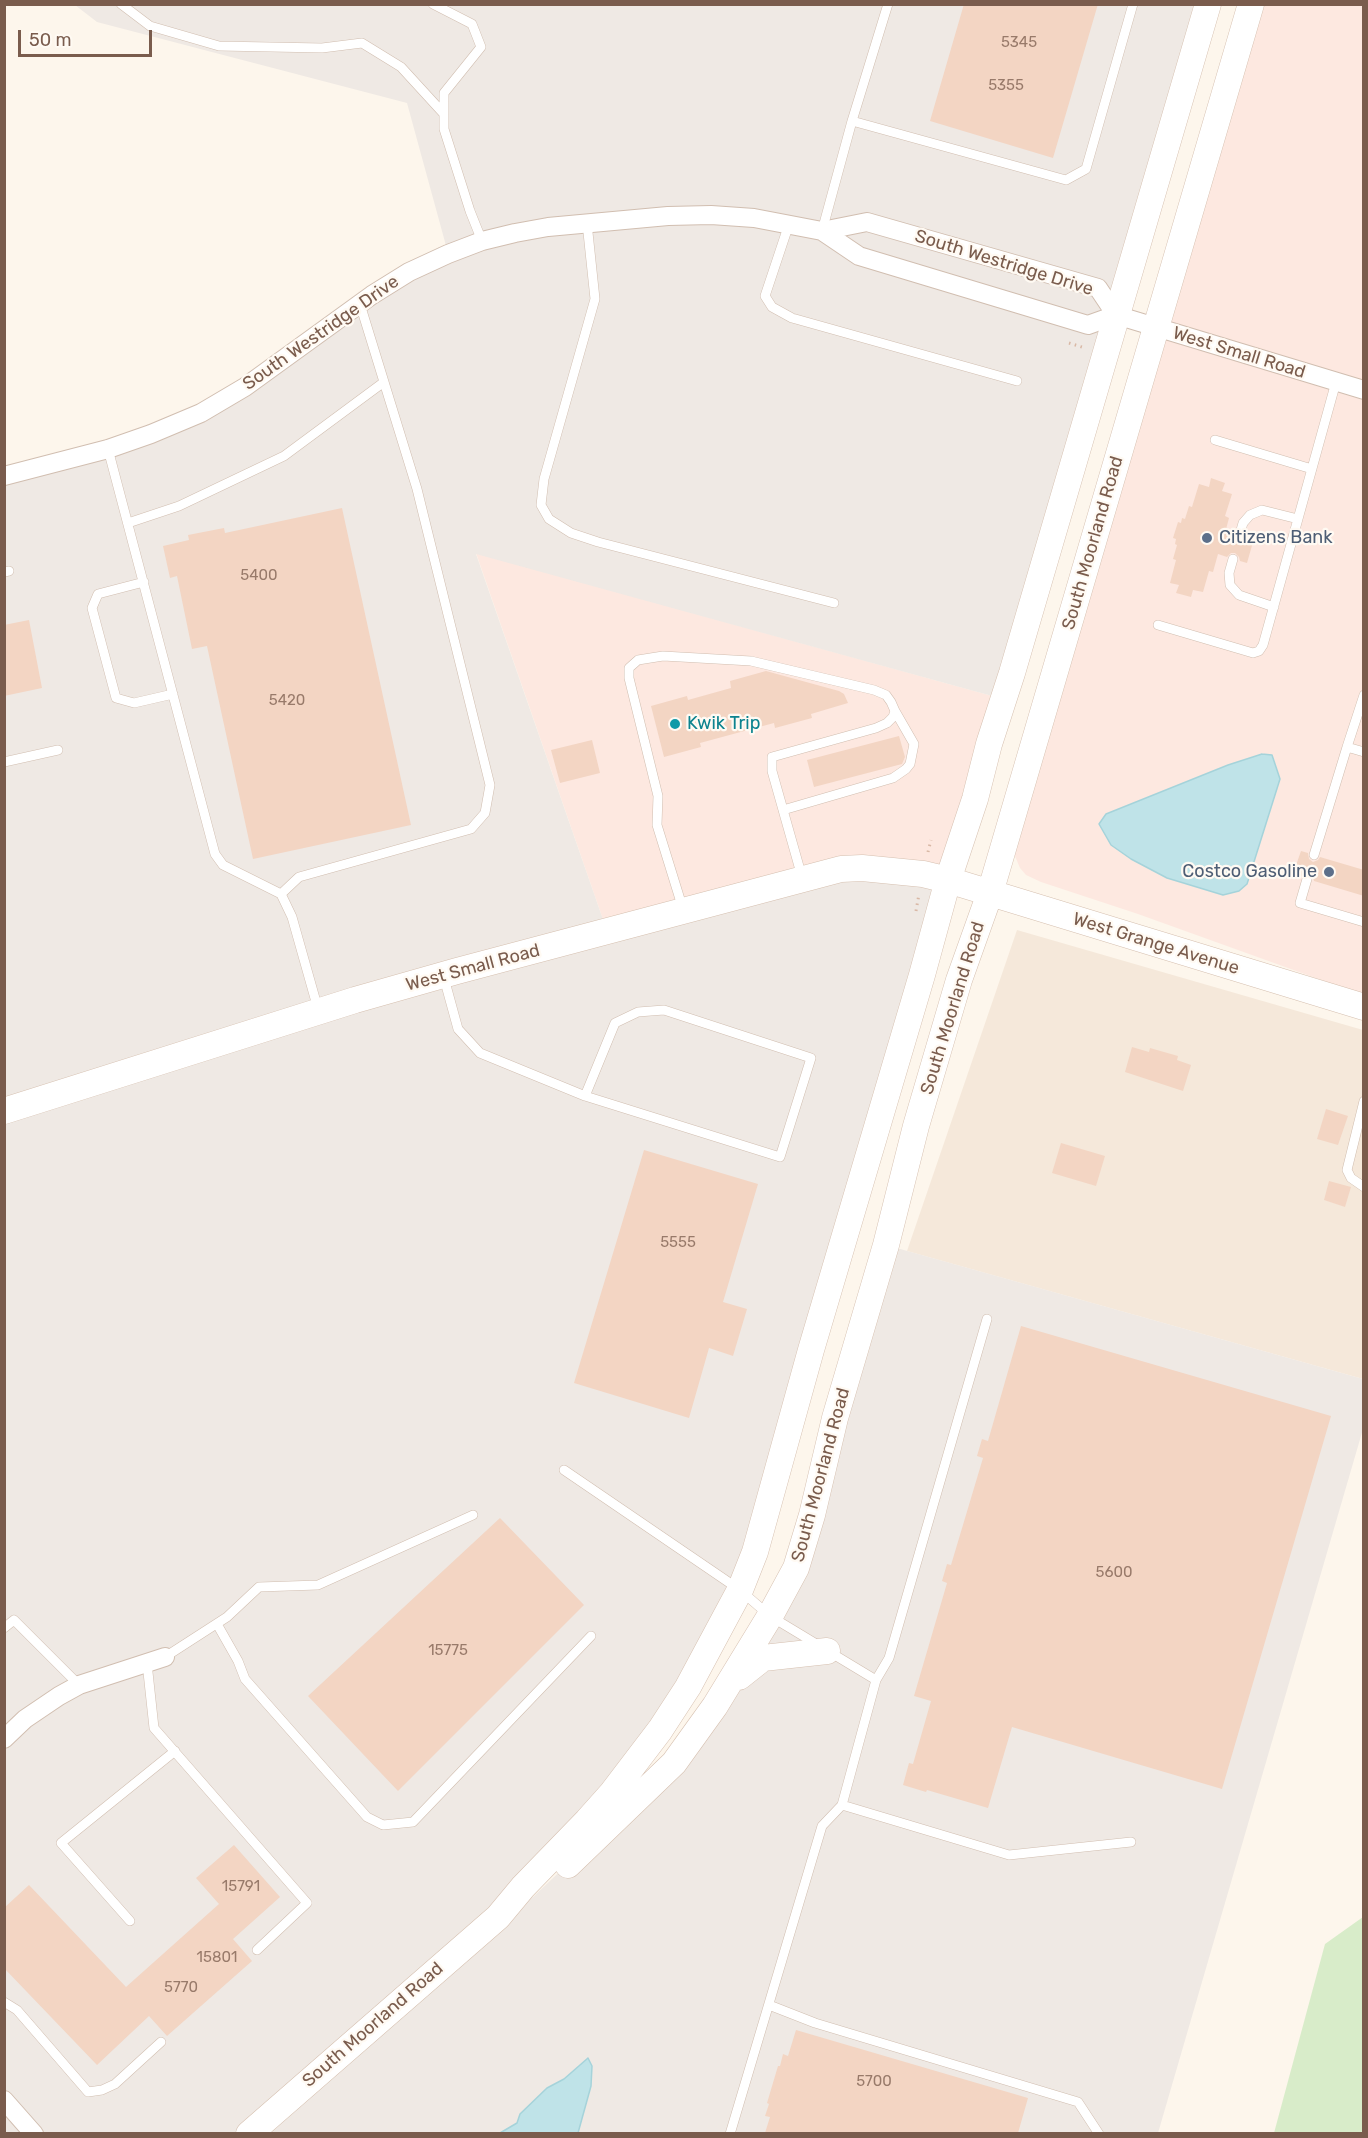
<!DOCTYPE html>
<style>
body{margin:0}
#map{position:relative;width:1368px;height:2138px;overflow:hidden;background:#fdf6ec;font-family:Rubik,sans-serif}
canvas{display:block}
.frame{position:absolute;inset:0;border:6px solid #7a5c4d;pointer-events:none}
.scale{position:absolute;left:18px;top:30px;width:134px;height:27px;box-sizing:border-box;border:3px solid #7a5c4d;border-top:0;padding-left:8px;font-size:18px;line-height:21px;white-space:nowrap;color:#7a5c4d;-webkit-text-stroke:4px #fffaf3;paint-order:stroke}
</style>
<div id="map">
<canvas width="1368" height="2138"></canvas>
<div class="frame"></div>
<div class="scale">50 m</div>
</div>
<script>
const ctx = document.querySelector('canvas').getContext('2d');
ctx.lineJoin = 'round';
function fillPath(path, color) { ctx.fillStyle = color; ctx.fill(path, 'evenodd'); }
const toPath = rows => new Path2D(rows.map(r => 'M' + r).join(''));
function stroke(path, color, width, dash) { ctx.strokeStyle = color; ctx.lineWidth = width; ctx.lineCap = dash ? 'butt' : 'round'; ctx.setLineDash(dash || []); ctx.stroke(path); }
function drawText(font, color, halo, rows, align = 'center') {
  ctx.font = font + ' Rubik,sans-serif'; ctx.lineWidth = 4.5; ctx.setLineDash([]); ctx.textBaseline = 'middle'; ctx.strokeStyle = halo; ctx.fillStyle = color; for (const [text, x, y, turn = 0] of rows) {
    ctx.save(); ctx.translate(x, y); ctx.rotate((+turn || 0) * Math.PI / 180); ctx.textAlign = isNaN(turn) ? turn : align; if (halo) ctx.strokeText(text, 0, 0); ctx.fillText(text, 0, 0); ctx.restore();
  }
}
fillPath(toPath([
 [1017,930,1363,1030,1363,1379,907,1251]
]), '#f5e8da');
fillPath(toPath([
 [1262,5,1363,5,1363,995,1138,914,1041,882,1026,875,1020,868,1015,856,1015,849],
 [476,553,1003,699,948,880,607,931]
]), '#fde8e0');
fillPath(toPath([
 [75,5,1208,5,1003,699,476,554,607,931,829,871,948,880,755,1552,688,1687,493,1922,533,1897,674,1763,770,1616,886,1245,1363,1379,1363,1429,1158,2133,5,2134,5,476,151,434,448,253,407,103,97,22]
]), '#efe9e4');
fillPath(toPath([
 [1363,1917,1363,2133,1274,2133,1325,1944]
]), '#d8ecc9');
const water = toPath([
 [1262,754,1272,755,1280,779,1247,884,1239,891,1223,895,1167,878,1131,859,1111,845,1099,824,1106,814,1228,765,1262,754],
 [588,2058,592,2066,591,2086,578,2133,500,2133,517,2123,520,2114,547,2088,564,2079,588,2058]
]);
fillPath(water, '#bfe3e8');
stroke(water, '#a5d3da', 1.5);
fillPath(toPath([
 [964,4,1098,4,1053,158,930,121],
 [1211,478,1225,483,1222,491,1232,494,1225,516,1229,518,1225,533,1232,536,1233,539,1237,543,1241,543,1245,539,1253,542,1247,563,1240,561,1239,557,1235,553,1231,553,1227,557,1218,554,1213,572,1209,571,1203,592,1193,590,1191,597,1176,593,1179,585,1170,583,1176,560,1173,559,1177,545,1175,544,1176,539,1173,538,1178,522,1181,523,1182,518,1185,519,1189,506,1192,507,1199,484,1209,487],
 [342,508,411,825,253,859,207,646,192,649,177,576,170,578,163,546,189,540,188,535,224,528,225,533],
 [29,620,42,688,4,696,4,625],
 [766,671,839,691,844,694,848,703,811,714,812,718,775,728,774,723,700,743,701,747,664,757,651,706,687,696,688,700,731,688,730,681],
 [899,736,905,757,902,764,814,787,807,760],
 [592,740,600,773,560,783,551,750],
 [1301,851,1308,853,1309,859,1313,862,1318,860,1320,857,1364,870,1364,896,1314,881,1313,877,1309,873,1305,873,1301,877,1293,874],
 [1132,1047,1149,1052,1150,1048,1178,1056,1177,1060,1191,1065,1183,1091,1125,1072],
 [1326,1109,1348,1116,1338,1145,1317,1139],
 [1061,1143,1105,1156,1096,1186,1052,1173],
 [644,1150,758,1184,723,1302,747,1309,733,1356,709,1348,689,1418,574,1383],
 [1329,1181,1351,1187,1345,1207,1324,1200],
 [1021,1326,1331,1416,1222,1789,1012,1727,988,1808,927,1790,926,1792,903,1785,909,1763,913,1764,931,1701,914,1696,947,1583,942,1581,947,1564,951,1565,983,1458,977,1456,982,1439,988,1441],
 [500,1518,584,1605,398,1791,308,1696],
 [234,1845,280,1897,233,1939,252,1961,167,2036,149,2016,97,2065,4,1968,4,1908,29,1885,126,1987,219,1904,196,1878],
 [796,2030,1028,2098,1018,2133,765,2133,770,2117,765,2116,769,2104,767,2103,778,2066,780,2066,783,2054,788,2056]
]), '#f3d5c3');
const lane = toPath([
 [121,4,150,26,219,46,322,48,362,43,401,67,444,114],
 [433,4,472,24,481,47,444,93,444,129,470,211,482,241],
 [852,121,1066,180,1086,169,1133,4],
 [587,223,595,299,544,479,541,505,549,519,571,533,598,542,834,603],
 [789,224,765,296,772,307,792,318,1017,381],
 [822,231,852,121,888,4],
 [1215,440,1312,469],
 [108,449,215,854,223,865,281,894,292,917,318,1009],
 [128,523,179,506,284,456,384,382],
 [1239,537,1243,523,1250,515,1262,510,1298,519],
 [1233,559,1229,573,1230,585,1239,595,1274,607],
 [4,572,9,571],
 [144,582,98,594,92,608,116,698,134,703,173,694],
 [1158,625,1253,653,1259,651,1263,645,1336,382],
 [1364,695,1347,747,1364,752],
 [4,762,58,750],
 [783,810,893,778,906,769,910,764,914,744,895,711],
 [1314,855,1347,747],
 [1307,879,1300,903,1364,922],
 [281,894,299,877,471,829,485,813,490,785,417,489,360,304],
 [683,909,657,825,658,796,629,678,629,668,638,660,663,656,751,661,874,690,886,695,891,702,895,711,893,717,887,723,876,728,772,757,772,771,802,877],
 [444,978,458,1029,480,1053,585,1096,615,1023,638,1012,664,1010,811,1058,780,1157,585,1096],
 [1364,1101,1347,1170,1351,1178,1364,1187],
 [564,1470,740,1590,770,1616,876,1680,842,1805,822,1826,730,2134],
 [217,1624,238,1661,245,1679,367,1817,383,1825,413,1822,591,1636],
 [4,1628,14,1620,79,1685],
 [165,1657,227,1617,259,1587,318,1585,473,1515],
 [147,1663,154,1728,307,1903,257,1950],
 [876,1680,889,1658,987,1319],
 [842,1805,1009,1855,1131,1842],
 [130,1921,61,1843,175,1751],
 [4,2002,17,2010,88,2092,102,2090,115,2084,161,2042],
 [769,2005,815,2023,1078,2102,1099,2134]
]);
const street = toPath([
 [822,231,859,256,1088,325,1116,315],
 [1116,315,1364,390],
 [4,476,108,449,151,434,201,413,245,387,372,295,409,272,448,254,482,241,515,233,548,227,668,216,711,215,754,218,822,231,867,222,1098,288,1116,315],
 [4,1739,25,1719,59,1696,79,1685,165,1657],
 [4,2100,34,2134]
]);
const secondary = toPath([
 [4,1111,355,1000,457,971,841,869,862,868,923,874,948,880,1364,1007],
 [739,1677,763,1658,827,1651],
 [568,1865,674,1763,715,1706,770,1616,796,1568,812,1515,835,1418,886,1245,916,1126,959,980,990,893,1251,4],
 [249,2134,498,1917,523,1887,587,1821,612,1793,660,1730,688,1687,740,1590,755,1552,811,1350,922,975,948,880,975,799,989,744,1012,673,1208,4]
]);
stroke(lane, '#d1beb0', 10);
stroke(street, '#d1beb0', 20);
stroke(secondary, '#d6c0b0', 27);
stroke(toPath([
 [1069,343,1085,348],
 [928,852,931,840],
 [916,911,919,894]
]), '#d9b8a5', 3, [1.5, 4.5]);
stroke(lane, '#fff', 9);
stroke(street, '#fff', 18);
stroke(secondary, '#fff', 26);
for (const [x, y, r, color] of [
 [1207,538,6,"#5c6f8a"],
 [675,724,6,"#0f9aa8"],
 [1329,872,6,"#5c6f8a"]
]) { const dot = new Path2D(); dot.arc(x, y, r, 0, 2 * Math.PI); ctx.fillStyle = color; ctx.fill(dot); stroke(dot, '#fffaf3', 2); }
drawText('15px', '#987a6a', null, [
 ["5345",1019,43],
 ["5355",1006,86],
 ["5400",259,576],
 ["5420",287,701],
 ["5555",678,1243],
 ["5600",1114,1573],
 ["15775",448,1651],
 ["15791",241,1887],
 ["15801",217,1958],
 ["5770",181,1988],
 ["5700",874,2082]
]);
drawText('18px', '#7a5c4d', '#fffaf3', [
 ["South Westridge Drive",1004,263,17],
 ["South Westridge Drive",321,333,-35],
 ["West Small Road",1239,353,17],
 ["South Moorland Road",1093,543,-74],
 ["West Grange Avenue",1156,944,17],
 ["West Small Road",473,968,-15],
 ["South Moorland Road",953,1008,-73],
 ["South Moorland Road",821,1475,-75],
 ["South Moorland Road",373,2025,-41]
]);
drawText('18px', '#4e5e75', '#fffaf3', [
 ["Citizens Bank",1219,538],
 ["Costco Gasoline",1317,872,"right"]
], 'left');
drawText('18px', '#0d838f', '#fffaf3', [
 ["Kwik Trip",687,724]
], 'left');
</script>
